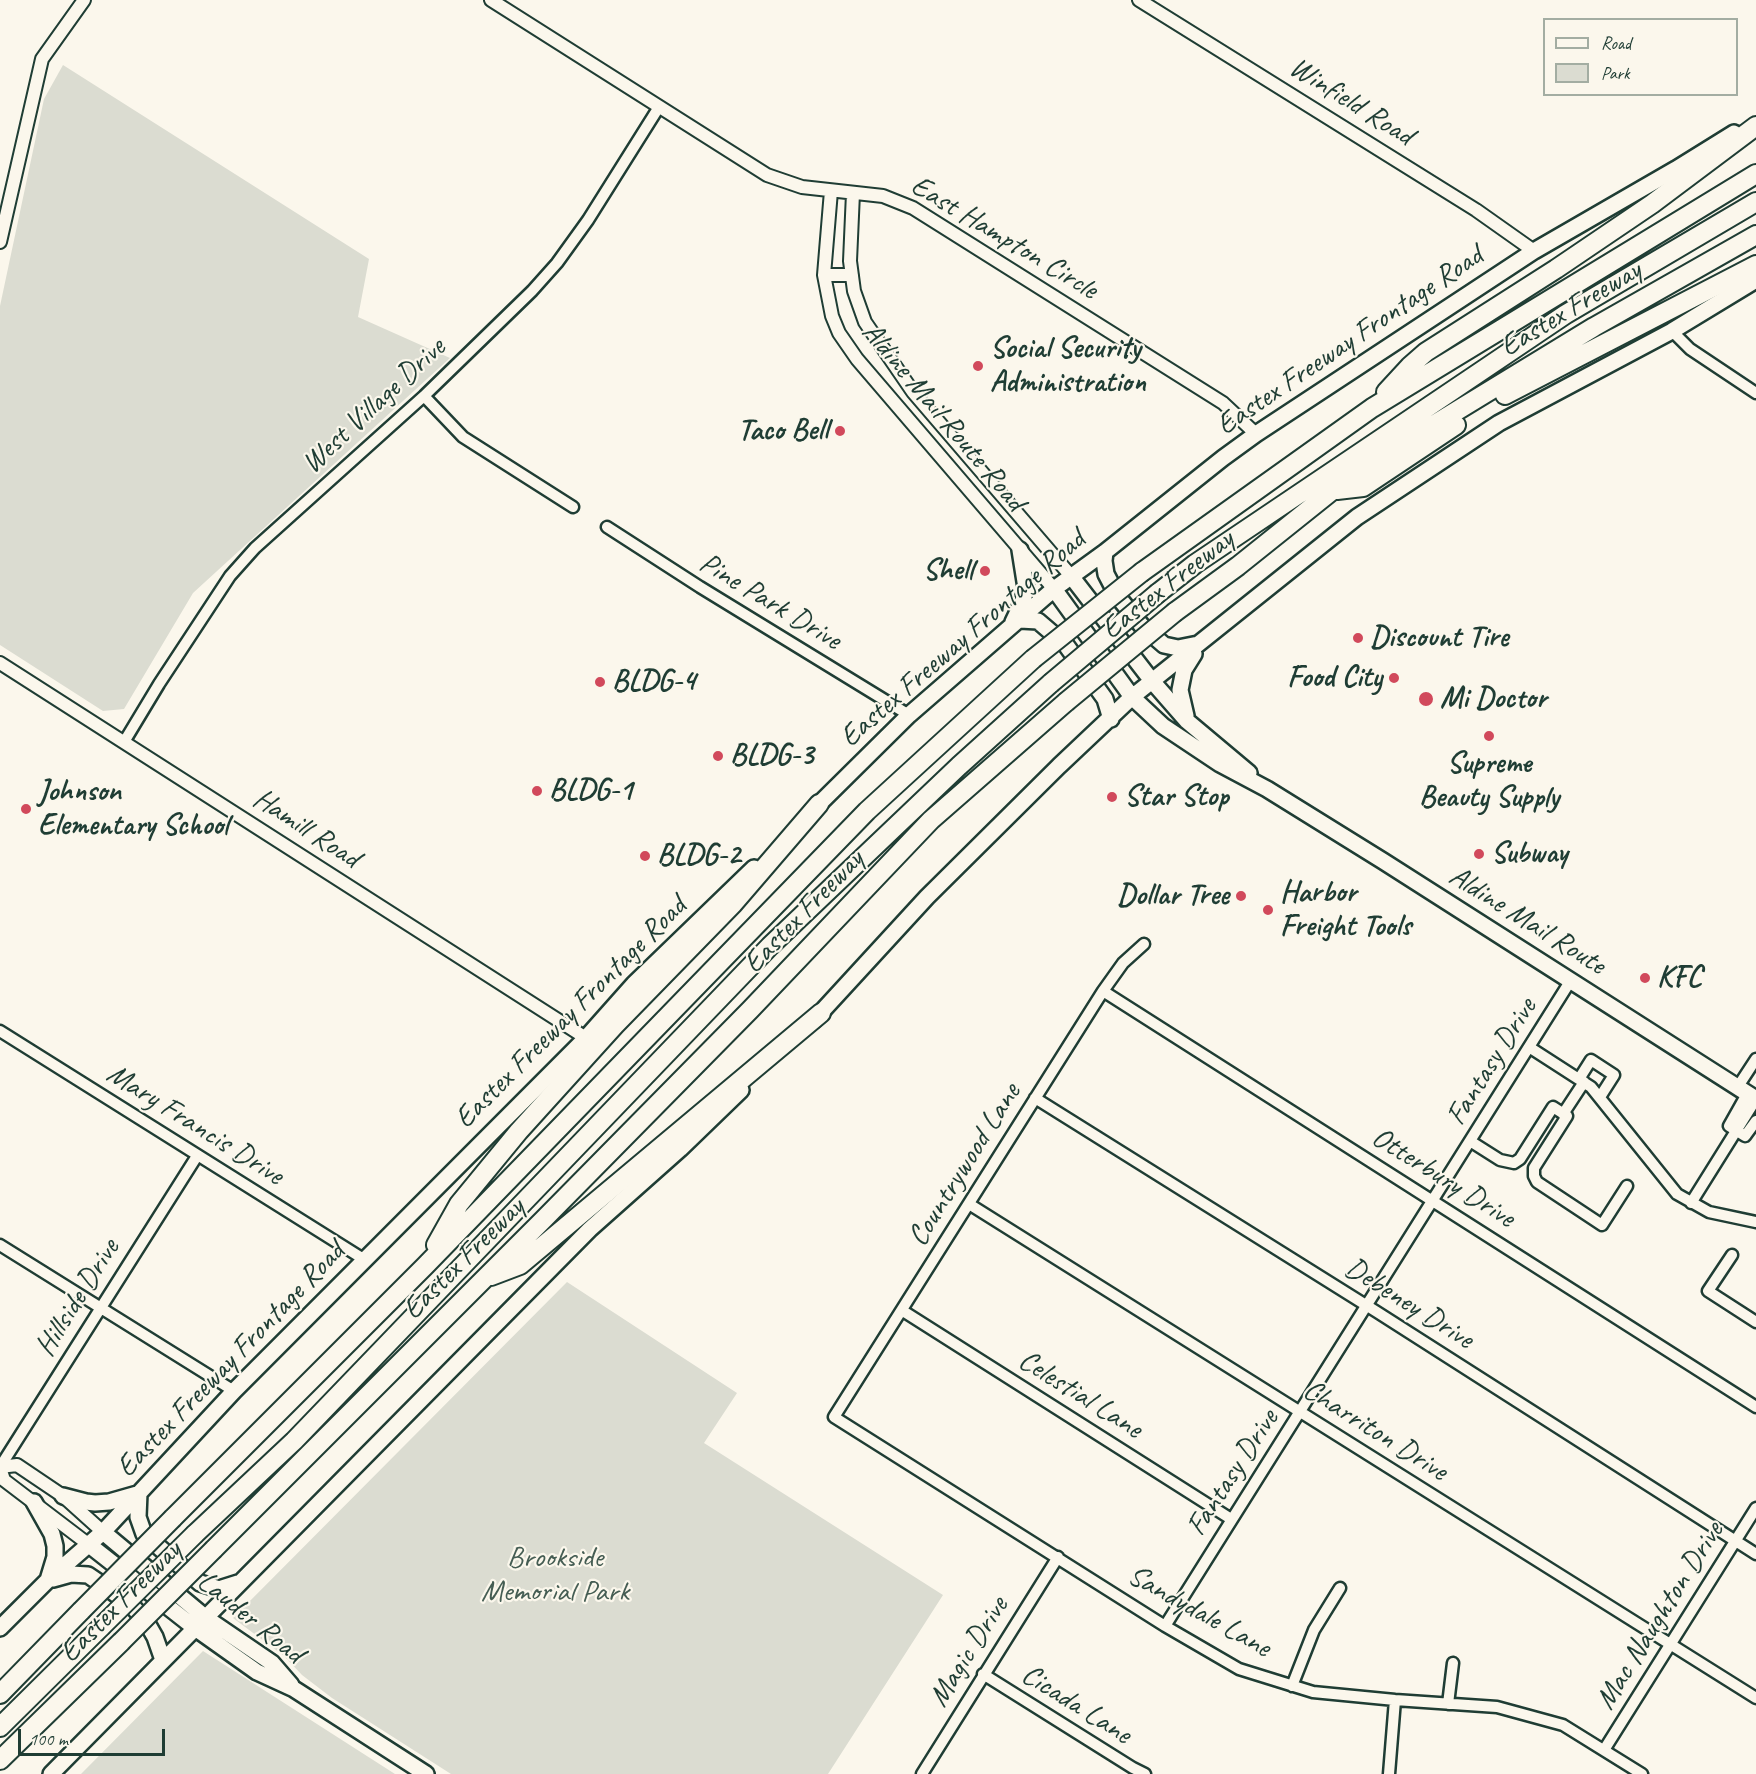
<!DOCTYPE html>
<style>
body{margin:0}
#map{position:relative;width:1756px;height:1774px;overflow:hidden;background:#fbf7ec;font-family:Caveat,sans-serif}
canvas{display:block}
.legend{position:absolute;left:1543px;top:18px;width:195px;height:78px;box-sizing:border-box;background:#fbf7ec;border:2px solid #a3ada2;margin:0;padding:8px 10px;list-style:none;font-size:18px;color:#1f3d34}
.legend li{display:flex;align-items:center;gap:12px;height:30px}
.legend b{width:30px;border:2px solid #a3ada2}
.scale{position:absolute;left:18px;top:1729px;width:147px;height:27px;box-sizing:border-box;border:3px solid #1f3d34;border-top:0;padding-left:8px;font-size:18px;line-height:21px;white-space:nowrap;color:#1f3d34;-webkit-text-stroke:4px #fbf7ec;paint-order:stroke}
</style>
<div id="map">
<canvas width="1756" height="1774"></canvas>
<ul class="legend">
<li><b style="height:8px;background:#fbf7ec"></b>Road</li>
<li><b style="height:16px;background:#dbdcd1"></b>Park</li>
</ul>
<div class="scale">100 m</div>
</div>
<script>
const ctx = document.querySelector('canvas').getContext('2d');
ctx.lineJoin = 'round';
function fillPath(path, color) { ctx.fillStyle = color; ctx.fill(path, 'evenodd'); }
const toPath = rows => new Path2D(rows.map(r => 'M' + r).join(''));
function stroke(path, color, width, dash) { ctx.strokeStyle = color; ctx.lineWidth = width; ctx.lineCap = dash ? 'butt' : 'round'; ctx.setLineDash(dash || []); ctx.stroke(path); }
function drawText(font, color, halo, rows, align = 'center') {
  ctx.font = font + ' Caveat,sans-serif'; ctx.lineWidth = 4.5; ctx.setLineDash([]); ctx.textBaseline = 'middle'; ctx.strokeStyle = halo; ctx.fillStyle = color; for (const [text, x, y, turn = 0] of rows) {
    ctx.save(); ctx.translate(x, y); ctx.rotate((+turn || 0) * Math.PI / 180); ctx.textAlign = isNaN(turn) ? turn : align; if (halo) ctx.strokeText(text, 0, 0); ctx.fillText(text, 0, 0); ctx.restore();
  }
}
fillPath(toPath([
 [63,65,369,259,358,317,450,358,193,593,124,709,103,711,0,645,0,306,44,99],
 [567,1282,737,1393,704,1443,943,1595,828,1774,451,1774,332,1698,302,1675,284,1656,233,1618],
 [203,1651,395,1774,81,1774]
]), '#dbdcd1');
const minor = toPath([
 [1672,331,1690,349,1756,393],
 [424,396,463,437,573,507],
 [607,527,700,587,909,715],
 [124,742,159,684,230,576,255,548,424,396,532,291,557,263,588,220,659,107],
 [1144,944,1123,963,1103,991,834,1417,1165,1626,1239,1669,1313,1692,1395,1700,1497,1707,1563,1725,1642,1774],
 [1103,991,1756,1407],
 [0,1031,365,1260],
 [1529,1047,1591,1087,1677,1194,1709,1212,1756,1222],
 [1579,1079,1591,1060,1614,1075,1600,1097],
 [1737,1088,1756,1059],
 [1747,1094,1729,1126,1745,1136,1756,1121],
 [1035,1098,1377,1312,1756,1554],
 [1563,1114,1584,1082],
 [1470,1141,1500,1160,1514,1163,1520,1159,1553,1107,1567,1116,1534,1168,1534,1176,1537,1182,1602,1225,1627,1186],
 [1691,1203,1756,1099],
 [969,1204,1756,1698],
 [0,1245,234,1391],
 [1732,1255,1708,1291,1756,1322],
 [903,1311,1231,1519],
 [0,1467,197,1156],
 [1165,1626,1571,980],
 [983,1674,1133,1768,1145,1774],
 [1292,1686,1314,1630,1340,1588],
 [1448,1704,1453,1663],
 [1604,1750,1756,1508],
 [922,1774,1058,1557],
 [1389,1774,1395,1700]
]);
const tertiary = toPath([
 [491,0,767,175,802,187,883,196,913,208,1223,403,1256,434],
 [1139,0,1476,210,1534,251],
 [831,191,824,275,832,316,839,333,857,359,1054,589],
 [853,193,850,261,854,291,865,322,913,392,1071,576],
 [0,242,42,59,84,0],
 [824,275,852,275],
 [0,663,586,1038],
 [0,1467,17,1465,63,1496,103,1532],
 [0,1468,4,1480,88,1544]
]);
const secondary = toPath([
 [1105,552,1104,561,1106,574,1118,597,1142,626,1164,645,1178,648,1198,644],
 [1071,576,1152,681,1187,721,1249,773],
 [1054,589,1132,697,1163,726,1220,764,1267,789,1383,861,1756,1099],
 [1020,620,1038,621,1066,645,1105,699,1111,719],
 [1013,622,1023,601,1026,588,1020,550],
 [1186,716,1180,690,1184,670,1194,654],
 [812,811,909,715,1054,589,1105,552,1223,458,1256,434,1534,251,1676,169,1734,133],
 [814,1020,927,897,1059,766,1132,697,1357,517,1499,423,1672,331,1756,280],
 [139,1493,138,1517,144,1534,200,1583,219,1589,238,1583],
 [63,1496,86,1502,95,1503,109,1502,137,1494],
 [34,1502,52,1534,55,1546,55,1557,48,1580],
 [103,1532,206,1618,272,1663,291,1685],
 [88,1544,195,1628,257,1672,294,1689,426,1774],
 [53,1579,71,1574,88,1575,113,1592,134,1608,147,1623,155,1637,163,1660],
 [0,1628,48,1580,103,1532,234,1391,586,1038,634,984,754,868],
 [51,1774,590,1229,680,1149,741,1090]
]);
const motorway = toPath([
 [1386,392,1410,366,1426,352,1556,269,1652,204,1756,126],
 [1505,395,1756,265],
 [1337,490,1363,487,1456,425],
 [1142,572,1372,408,1756,174],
 [1158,593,1195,564,1566,314,1756,202],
 [1175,612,1238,566,1333,490,1404,443,1594,327,1756,235],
 [436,1245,459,1204,519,1131,615,1025,733,904,819,804],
 [491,1276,520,1265,821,1013],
 [173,1518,425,1266,867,811,1033,659],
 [195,1534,294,1441,770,946,959,766,1051,683],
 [214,1549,544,1219,750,1010,931,820,1066,702],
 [0,1694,81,1611],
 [0,1727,101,1627],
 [0,1760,121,1642]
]);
stroke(minor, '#1f3d34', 15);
stroke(tertiary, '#1f3d34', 16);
stroke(secondary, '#1f3d34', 20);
stroke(motorway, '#1f3d34', 22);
stroke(minor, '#fbf7ec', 10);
stroke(tertiary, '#fbf7ec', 12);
stroke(secondary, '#fbf7ec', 15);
stroke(motorway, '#fbf7ec', 18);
const motorwayBridge = toPath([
 [1033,659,1142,572],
 [1051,683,1158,593],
 [1066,702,1175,612],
 [81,1611,173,1518],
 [101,1627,195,1534],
 [121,1642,214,1549]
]);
stroke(motorwayBridge, '#1f3d34', 22, []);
stroke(motorwayBridge, '#fbf7ec', 18);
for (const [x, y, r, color] of [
 [978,366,6,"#d1495b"],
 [840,431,6,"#d1495b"],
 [985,571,6,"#d1495b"],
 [1358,638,6,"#d1495b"],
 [1394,678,6,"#d1495b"],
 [600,682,6,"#d1495b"],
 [1426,699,8,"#d1495b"],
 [1489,736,6,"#d1495b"],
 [718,756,6,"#d1495b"],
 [537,791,6,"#d1495b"],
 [1112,797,6,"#d1495b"],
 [26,809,6,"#d1495b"],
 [1479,854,6,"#d1495b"],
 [645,856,6,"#d1495b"],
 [1241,896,6,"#d1495b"],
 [1268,910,6,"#d1495b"],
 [1645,978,6,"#d1495b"]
]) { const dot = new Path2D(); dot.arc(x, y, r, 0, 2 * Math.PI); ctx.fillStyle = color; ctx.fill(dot); stroke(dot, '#fbf7ec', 2); }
drawText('30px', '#1f3d34', '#fbf7ec', [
 ["Winfield Road",1351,102,32],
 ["East Hampton Circle",1004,238,31],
 ["Eastex Freeway",1571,309,-31],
 ["Eastex Freeway Frontage Road",1350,341,-34],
 ["West Village Drive",374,406,-43],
 ["Aldine Mail Route Road",943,417,50],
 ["Eastex Freeway",1168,585,-38],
 ["Pine Park Drive",770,602,31],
 ["Eastex Freeway Frontage Road",963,639,-41],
 ["Hamill Road",306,829,33],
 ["Eastex Freeway",804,912,-46],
 ["Aldine Mail Route",1527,921,32],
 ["Eastex Freeway Frontage Road",571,1013,-45],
 ["Fantasy Drive",1492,1062,-58],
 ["Mary Francis Drive",195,1125,32],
 ["Countrywood Lane",965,1165,-58],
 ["Otterbury Drive",1443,1178,32],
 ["Eastex Freeway",464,1259,-45],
 ["Hillside Drive",78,1298,-58],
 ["Debeney Drive",1409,1304,32],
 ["Eastex Freeway Frontage Road",231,1360,-46],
 ["Celestial Lane",1080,1395,32],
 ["Charriton Drive",1375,1431,32],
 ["Fantasy Drive",1233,1473,-57],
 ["Eastex Freeway",121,1602,-45],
 ["Sandydale Lane",1199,1612,29],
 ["Mac Naughton Drive",1660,1616,-58],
 ["Lauder Road",250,1618,39],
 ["Magic Drive",969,1652,-58],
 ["Cicada Lane",1076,1705,32]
]);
drawText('bold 30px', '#1f3d34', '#fbf7ec', [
 ["Social Security",990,349],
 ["Administration",990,383],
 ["Taco Bell",828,431,"right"],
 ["Shell",973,571,"right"],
 ["Discount Tire",1370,638],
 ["Food City",1382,678,"right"],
 ["BLDG-4",612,682],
 ["Mi Doctor",1440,699],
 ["BLDG-3",730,756],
 ["Supreme",1489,764,"center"],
 ["Beauty Supply",1489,798,"center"],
 ["BLDG-1",549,791],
 ["Johnson",38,792],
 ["Elementary School",38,826],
 ["Star Stop",1124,797],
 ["Subway",1491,854],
 ["BLDG-2",657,856],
 ["Harbor",1280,893],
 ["Freight Tools",1280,927],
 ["Dollar Tree",1229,896,"right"],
 ["KFC",1657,978]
], 'left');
drawText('30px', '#455d53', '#fbf7ec', [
 ["Brookside",555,1558],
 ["Memorial Park",555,1592]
]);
</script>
